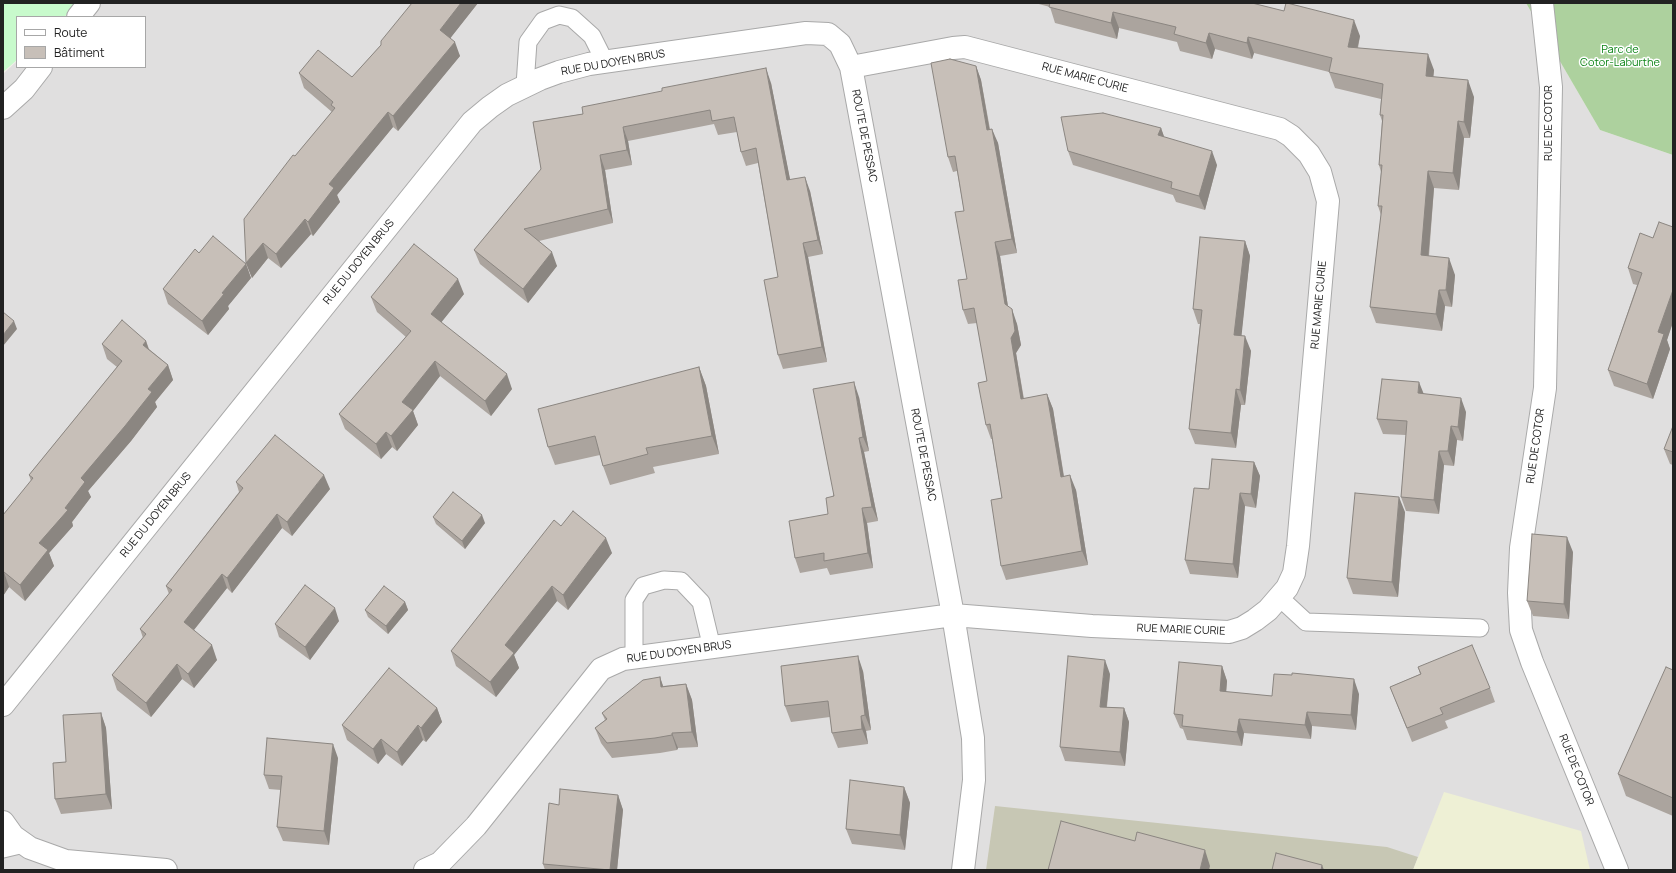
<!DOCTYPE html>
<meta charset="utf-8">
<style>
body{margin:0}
#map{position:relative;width:1676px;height:873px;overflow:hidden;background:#f2efe9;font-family:Manrope,sans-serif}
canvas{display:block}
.frame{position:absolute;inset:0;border:4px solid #222;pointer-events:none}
.legend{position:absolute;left:16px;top:16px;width:130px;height:52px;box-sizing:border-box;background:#fff;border:1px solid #a7a7a7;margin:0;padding:5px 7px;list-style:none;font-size:12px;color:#222}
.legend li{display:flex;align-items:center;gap:8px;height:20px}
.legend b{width:20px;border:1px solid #a7a7a7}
</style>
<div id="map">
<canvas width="1676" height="873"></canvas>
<div class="frame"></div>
<ul class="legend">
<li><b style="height:5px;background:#fff"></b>Route</li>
<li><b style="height:11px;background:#c7bfb8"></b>Bâtiment</li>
</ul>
</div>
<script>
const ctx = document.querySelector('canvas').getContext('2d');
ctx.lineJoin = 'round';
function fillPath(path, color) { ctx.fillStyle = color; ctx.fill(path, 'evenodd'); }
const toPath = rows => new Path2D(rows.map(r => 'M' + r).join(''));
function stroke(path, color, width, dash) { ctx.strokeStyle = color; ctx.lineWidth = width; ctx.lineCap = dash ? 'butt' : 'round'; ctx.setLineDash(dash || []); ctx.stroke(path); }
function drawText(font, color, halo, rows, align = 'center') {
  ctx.font = font + ' Manrope,sans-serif'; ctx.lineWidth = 3; ctx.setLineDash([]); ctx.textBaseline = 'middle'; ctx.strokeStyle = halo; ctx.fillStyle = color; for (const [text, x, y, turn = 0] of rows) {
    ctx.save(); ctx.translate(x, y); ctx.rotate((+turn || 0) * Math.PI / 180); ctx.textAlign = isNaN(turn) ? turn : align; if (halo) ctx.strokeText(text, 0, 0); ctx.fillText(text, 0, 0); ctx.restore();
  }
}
fillPath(toPath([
 [81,3,1526,3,1600,130,1673,155,1673,870,3,870,3,74,17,61,17,67,145,67,145,17,66,17]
]), '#e0dfdf');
fillPath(toPath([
 [995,806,1387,847,1418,857,1413,870,986,870]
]), '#c7c7b4');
fillPath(toPath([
 [1444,792,1581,831,1590,870,1413,870]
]), '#eef0d5');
fillPath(toPath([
 [1526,3,1673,3,1673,155,1600,130]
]), '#add19e');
fillPath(toPath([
 [3,3,80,3,64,17,17,17,17,60,3,72]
]), '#c8facc');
const service = toPath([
 [525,85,528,42,543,21,559,15,572,18,592,36,605,62],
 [1280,598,1306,622,1480,628],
 [634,658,634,600,643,586,664,580,681,581,701,602,712,648],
 [3,849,24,844]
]);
const minor = toPath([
 [1542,3,1551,87,1545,388,1521,548,1519,593,1521,630,1532,662,1617,870],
 [78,17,89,3],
 [3,108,24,89,41,67],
 [3,705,472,122,490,107,507,95,540,79,559,72,589,64,806,33,828,34,840,44,851,67,953,615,973,738,974,780,963,870],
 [3,822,13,836,30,848,66,861,166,870],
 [425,870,440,863,476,826,601,669,623,659,953,615,1092,626,1229,632,1242,628,1255,620,1268,610,1287,588,1294,573,1298,546,1328,201,1320,172,1309,154,1291,136,1280,129,965,47,953,48,851,67]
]);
stroke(service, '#a9a9a9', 19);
stroke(minor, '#a9a9a9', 24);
stroke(service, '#fff', 17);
stroke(minor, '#fff', 22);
fillPath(toPath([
 [412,3,478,3,450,38,460,56,398,131,393,127,337,195,340,202,313,236,311,234,281,268,268,258,252,278,246,263,295,156,332,112,304,88,299,73,352,77,381,45],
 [1035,3,1252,3,1360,36,1358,48,1434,70,1433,77,1474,97,1470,138,1464,138,1459,190,1434,188,1429,256,1455,275,1452,307,1445,306,1442,331,1376,323,1370,307,1381,215,1378,206,1381,172,1379,165,1382,121,1380,115,1381,99,1335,88,1329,72,1254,53,1252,59,1215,49,1212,59,1180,51,1177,42,1119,28,1117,39,1055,23,1050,7],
 [976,66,981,80,990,129,998,143,1017,253,1000,256,1008,307,1017,324,1021,345,1016,353,1024,399,1047,394,1053,409,1064,476,1076,490,1088,565,1006,580,1001,566,1002,498,992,439,991,439,986,425,987,381,977,323,968,324,963,310,967,279,964,211,957,171,953,172,948,157],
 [771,83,790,180,810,191,823,254,808,257,827,362,783,369,778,355,778,277,758,163,746,166,741,152,737,132,718,135,714,124,628,141,632,165,605,170,613,223,539,241,557,266,528,303,480,264,474,250,541,169,533,122],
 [1161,128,1164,137,1217,165,1205,210,1176,202,1173,195,1073,165,1068,151],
 [1673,227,1673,322,1667,340,1670,349,1653,399,1614,386,1608,370,1637,285,1633,284,1628,268,1653,238],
 [1245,241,1250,256,1241,336,1251,351,1245,405,1241,405,1236,448,1195,444,1189,429,1200,324,1198,324,1193,309],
 [199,253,246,264,251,278,228,306,229,309,208,335,168,304,163,289],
 [464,294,441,322,512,389,491,416,440,376,413,411,418,425,397,451,392,447,381,459,345,429,339,414,406,337,377,312,371,297],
 [146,341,149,349,168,365,173,380,155,402,157,407,131,441,88,491,91,497,72,522,73,526,49,553,54,566,25,601,9,587,3,596,3,515,31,481,29,475,117,367,107,359,102,344],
 [699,367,706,386,719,454,653,467,655,473,610,485,603,466,600,455,555,465,548,447],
 [1424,394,1466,412,1463,441,1457,440,1454,466,1444,465,1439,514,1406,511,1401,497,1406,435,1383,434,1377,419],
 [859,397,869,451,864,452,878,521,867,523,873,568,830,575,827,568,800,573,795,558,828,514],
 [1664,449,1673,452,1673,465,1670,464],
 [1254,462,1260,476,1256,508,1245,506,1238,578,1190,574,1185,560,1209,489],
 [236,482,330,489,292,536,282,528,232,593,227,588,194,630,217,660,194,688,182,679,151,717,117,690,112,675,143,638,140,629,169,594,166,586,239,492],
 [1405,512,1398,597,1353,594,1347,578],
 [433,517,485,523,465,549,436,524],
 [561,526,612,553,568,610,557,601,514,655,519,668,496,697,456,666,451,651],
 [1573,552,1569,619,1533,616,1527,601],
 [405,602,408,610,388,634,368,617,365,610],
 [339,621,310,660,279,637,275,624],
 [1222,666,1227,681,1226,692,1272,696,1359,694,1356,730,1312,726,1311,739,1244,733,1242,746,1187,740,1183,729,1180,728,1174,714],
 [1418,667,1490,688,1495,702,1445,721,1448,728,1412,742,1390,687,1420,674],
 [1673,670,1673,816,1626,796,1618,774],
 [863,671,871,730,866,731,868,744,838,748,832,733,830,717,791,722,785,706],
 [1110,674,1107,707,1124,708,1129,722,1125,766,1065,761,1060,747],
 [660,677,663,686,686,684,692,700,698,747,678,748,677,750,660,753,612,758,601,743,595,728,605,720,602,713],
 [437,708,442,722,426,742,423,740,402,766,386,754,378,764,347,740,342,725],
 [101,713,106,728,112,809,61,814,55,799,66,762],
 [338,758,329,845,283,841,277,827,281,790,269,789,264,775],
 [904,787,910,803,905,850,852,844,846,829],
 [618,795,623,810,617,870,545,870,543,864,559,805]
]), '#aba49e');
fillPath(toPath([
 [461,3,478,3,445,45,440,30],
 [1113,12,1119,28,1117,39,1111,23],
 [1354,20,1360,36,1354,63,1348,47],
 [1209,33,1215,49,1212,59,1206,43],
 [1248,37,1254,53,1252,59,1247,43],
 [455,42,460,56,398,131,393,116],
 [1428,54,1434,70,1432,92,1426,76],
 [976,66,981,80,992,144,987,130],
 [766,68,771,83,793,194,787,180],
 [1468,80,1474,97,1470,138,1464,122],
 [388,112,393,127,337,195,340,202,313,236,308,222,329,184],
 [1458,121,1464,138,1459,190,1453,173],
 [623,127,628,141,632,165,627,150],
 [1161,128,1166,142,1158,135],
 [992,129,998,143,1017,253,1012,239],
 [1212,151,1217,165,1205,210,1199,196],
 [600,155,605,170,613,223,608,209],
 [1428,171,1434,188,1427,272,1421,255],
 [805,177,810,191,823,254,818,240],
 [305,219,311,234,281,268,276,254],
 [1245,241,1250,256,1240,350,1234,335],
 [995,242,1000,256,1010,319,1005,304],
 [263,243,268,258,252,278,246,263],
 [803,243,808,257,827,362,822,347],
 [552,252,557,266,528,303,523,289],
 [1449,258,1455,275,1452,307,1446,290],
 [246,264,251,278,228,306,229,309,208,335,202,321,222,293],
 [458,279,464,294,436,329,431,314],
 [1439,290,1445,306,1442,331,1436,314],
 [1673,290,1673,322,1667,340,1670,349,1653,399,1647,384,1658,332],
 [1012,309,1017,324,1021,345,1016,353,1026,414,1021,399,1011,338],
 [14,321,17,329,3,346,3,335],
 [1245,336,1251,351,1245,405,1240,390],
 [146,341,151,357,143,345],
 [435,361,440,376,413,411,418,425,397,451,391,436,402,402],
 [168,365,173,380,155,402,157,407,131,441,88,491,91,497,72,522,73,526,49,553,54,566,25,601,20,585,39,543,65,508,81,478,148,389],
 [699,367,706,386,719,454,712,436],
 [507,374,512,389,491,416,485,401],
 [854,382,859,397,869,451,863,437],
 [1419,382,1425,397,1418,393],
 [1236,389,1241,405,1236,448,1231,433],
 [1047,394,1053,409,1066,491,1061,477],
 [1461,398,1466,412,1463,441,1458,427],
 [1451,426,1457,440,1454,466,1448,451],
 [386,432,392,447,381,459,376,444],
 [859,438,864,452,878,521,872,507],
 [1439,451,1444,465,1439,514,1434,500],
 [1254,462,1260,476,1256,508,1251,494],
 [324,475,330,489,292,536,287,522],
 [1070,475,1076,490,1088,565,1082,551],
 [1240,493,1245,506,1238,578,1233,564],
 [1399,497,1405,512,1398,597,1392,582],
 [862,508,867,523,873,568,868,553],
 [277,514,282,528,232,593,227,578],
 [482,515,485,523,465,549,462,541],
 [1567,537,1573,552,1569,619,1564,604],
 [606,538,612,553,568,610,563,595],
 [4,572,9,587,3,596,3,573],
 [222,574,227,588,189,636,184,622],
 [552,586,557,601,514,655,519,668,496,697,490,682,505,645],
 [405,602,408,610,388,634,386,626],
 [335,608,339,621,310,660,305,647],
 [212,645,217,660,194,688,188,674],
 [858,656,863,671,871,730,865,715],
 [1105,660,1110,674,1105,721,1100,707],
 [177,664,182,679,151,717,146,703],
 [1222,666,1227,681,1225,706,1220,691],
 [660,677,665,692,661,687],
 [1354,679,1359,694,1356,730,1351,715],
 [686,684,692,700,698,747,692,732],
 [437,708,442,722,426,742,421,728],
 [1124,708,1129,722,1125,766,1120,752],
 [1307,712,1312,726,1311,739,1305,725],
 [101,713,106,728,112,809,106,794],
 [861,716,866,731,868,744,862,729],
 [1239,719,1244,733,1242,746,1237,732],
 [418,725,423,740,402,766,397,752],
 [672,733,678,748,677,750,672,735],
 [381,739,386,754,378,764,373,749],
 [333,744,338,758,329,845,324,831],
 [904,787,910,803,905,850,900,835],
 [618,795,623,810,617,870,610,870],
 [1205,850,1210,866,1209,870,1200,870],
 [1322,865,1324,870,1321,870]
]), '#8b8681');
const building = toPath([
 [412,3,461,3,440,30,455,42,393,116,388,112,329,184,334,188,308,222,305,219,276,254,263,243,246,263,244,219,293,155,295,156,335,108,331,105,333,102,299,73,318,50,352,77,381,45,381,41,412,3],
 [1050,3,1252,3,1284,11,1286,3,1287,3,1354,20,1348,47,1428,54,1426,76,1468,80,1464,122,1458,121,1453,173,1428,171,1421,255,1449,258,1446,290,1439,290,1436,314,1370,307,1382,206,1378,206,1382,165,1379,165,1383,115,1380,115,1383,84,1329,72,1332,58,1248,37,1247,43,1209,33,1206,43,1174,34,1176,27,1113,12,1111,23,1049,7,1050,3],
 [950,59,976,66,987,130,992,129,1012,239,995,242,1005,304,1012,309,1015,331,1011,338,1021,399,1047,394,1061,477,1070,475,1082,551,1001,566,991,500,1002,498,990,424,986,425,978,383,987,381,974,308,963,310,958,280,967,279,955,212,964,211,955,156,948,157,931,63,950,59],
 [766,68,787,180,805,177,818,240,803,243,822,347,778,355,764,280,778,277,756,148,741,152,734,117,712,121,710,110,623,127,627,150,600,155,608,209,524,229,552,252,523,289,474,250,541,169,533,122,583,114,582,107,662,91,662,88,766,68],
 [1103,113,1161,128,1158,135,1212,151,1199,196,1171,188,1172,182,1068,151,1061,117,1103,113],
 [1659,222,1673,227,1673,290,1658,332,1664,334,1647,384,1608,370,1642,273,1628,268,1640,233,1653,238,1659,222],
 [213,236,246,264,222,293,224,294,202,321,163,289,195,249,199,253,213,236],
 [1200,237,1245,241,1234,335,1245,336,1240,390,1236,389,1231,433,1189,429,1202,310,1193,309,1200,237],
 [414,244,458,279,431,314,507,374,485,401,435,361,402,402,413,410,391,436,386,432,376,444,339,414,411,331,371,297,414,244],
 [3,312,14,321,3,335,3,312],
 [122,320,146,341,143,345,168,365,148,389,152,392,125,426,81,478,85,482,65,508,68,510,39,543,48,550,20,585,4,572,3,573,3,515,33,478,29,475,122,361,102,344,122,320],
 [699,367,712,436,646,448,648,454,603,466,595,436,548,447,538,409,699,367],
 [1382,379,1419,382,1418,393,1461,398,1458,427,1451,426,1448,451,1439,451,1434,500,1401,497,1407,421,1377,419,1382,379],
 [854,382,863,437,859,438,872,507,862,508,868,553,824,561,824,553,795,558,789,521,828,514,826,498,834,496,813,389,854,382],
 [1673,426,1673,452,1664,449,1673,426],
 [275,435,324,475,287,522,277,514,227,578,222,574,184,622,212,645,188,674,177,664,146,703,112,675,146,634,140,629,172,590,166,586,243,488,236,482,275,435],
 [1212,459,1254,462,1251,494,1240,493,1233,564,1185,560,1194,488,1209,489,1212,459],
 [453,492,482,515,462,541,433,517,453,492],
 [1355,493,1399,497,1392,582,1347,578,1355,493],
 [573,511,606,538,563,595,552,586,505,645,514,653,490,682,451,651,554,520,561,526,573,511],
 [1532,534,1567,537,1564,604,1527,601,1532,534],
 [305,585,335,608,305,647,275,624,305,585],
 [384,586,405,602,386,626,365,610,384,586],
 [1472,645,1490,688,1440,708,1443,714,1407,728,1390,687,1421,674,1418,667,1472,645],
 [858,656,865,715,861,716,862,729,832,733,828,701,785,706,781,666,858,656],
 [1068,656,1105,660,1100,707,1124,708,1120,752,1060,747,1068,656],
 [1179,662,1222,666,1220,691,1272,696,1274,674,1292,675,1292,673,1354,679,1351,715,1307,712,1305,725,1239,719,1237,732,1182,726,1183,715,1174,714,1179,662],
 [1666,667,1673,670,1673,798,1618,774,1666,667],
 [389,668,437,708,421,728,418,725,397,752,381,739,373,749,342,725,389,668],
 [660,677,661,687,686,684,692,732,672,733,672,735,655,738,607,743,595,728,607,719,602,713,643,680,660,677],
 [101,713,106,794,55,799,53,763,66,762,63,715,101,713],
 [267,738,333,744,324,831,277,827,282,776,264,775,267,738],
 [850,780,904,787,900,835,846,829,850,780],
 [560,789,618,795,610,870,543,864,549,803,559,805,560,789],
 [1061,821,1135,841,1137,832,1205,850,1200,870,1048,870,1061,821],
 [1276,853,1322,865,1321,870,1272,870,1276,853]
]);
fillPath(building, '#c7bfb8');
stroke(building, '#8b8681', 1);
drawText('11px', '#0c8416', '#fff', [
 ["Parc de",1620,50],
 ["Cotor-Laburthe",1620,63]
]);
drawText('11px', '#222', '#fff', [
 ["RUE DU DOYEN BRUS",613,63,-10],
 ["RUE MARIE CURIE",1085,78,15],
 ["RUE DE COTOR",1549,123,-90],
 ["ROUTE DE PESSAC",864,136,79],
 ["RUE DU DOYEN BRUS",359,262,-51],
 ["RUE MARIE CURIE",1319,305,-85],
 ["RUE DE COTOR",1536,446,-82],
 ["ROUTE DE PESSAC",923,455,79],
 ["RUE DU DOYEN BRUS",156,515,-51],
 ["RUE MARIE CURIE",1181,630,2],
 ["RUE DU DOYEN BRUS",679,652,-8],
 ["RUE DE COTOR",1576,770,68]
]);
</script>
